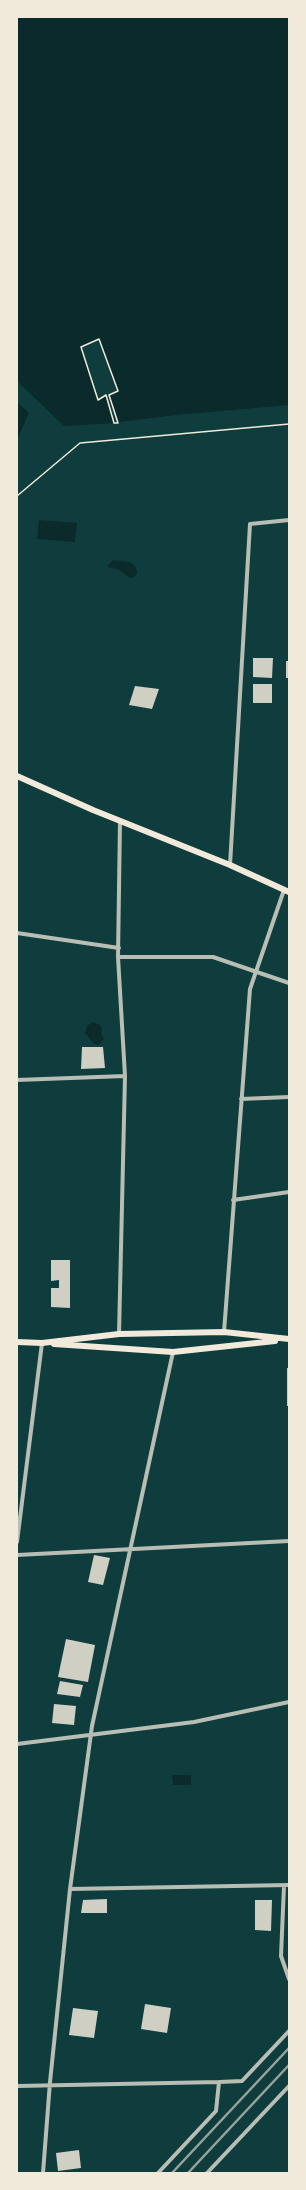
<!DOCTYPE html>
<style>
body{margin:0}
#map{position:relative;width:306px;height:2190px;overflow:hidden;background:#0f3d3e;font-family:Figtree,sans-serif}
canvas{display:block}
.frame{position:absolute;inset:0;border:18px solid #f1e9da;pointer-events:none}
</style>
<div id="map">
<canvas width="306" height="2190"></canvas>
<div class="frame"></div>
</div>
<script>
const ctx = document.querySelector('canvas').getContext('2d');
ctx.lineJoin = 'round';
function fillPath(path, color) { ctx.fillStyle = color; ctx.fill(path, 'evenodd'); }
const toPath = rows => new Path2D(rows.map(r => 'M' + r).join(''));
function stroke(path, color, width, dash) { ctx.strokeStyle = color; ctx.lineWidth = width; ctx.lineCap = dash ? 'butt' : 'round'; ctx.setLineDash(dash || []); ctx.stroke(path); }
fillPath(toPath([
 [17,17,289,17,289,405,176,415,119,422,110,396,117,391,99,340,81,347,98,400,106,396,114,423,64,426,17,381],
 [17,402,29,413,17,440],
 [39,520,77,523,75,542,37,539],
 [113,560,130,562,136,567,137,573,133,578,128,577,118,569,107,567],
 [93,1022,98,1024,102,1028,101,1034,104,1039,98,1045,93,1043,85,1033,87,1026],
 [172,1775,191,1775,191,1785,173,1785]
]), '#0a2a2b');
fillPath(toPath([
 [253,658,273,658,272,678,253,677],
 [286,661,289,661,289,678,286,678],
 [253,684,272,684,272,703,253,703],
 [135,686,159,689,152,709,129,705],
 [82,1047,103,1047,105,1068,81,1069],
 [51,1260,70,1260,70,1308,51,1307,51,1288,59,1288,59,1280,51,1281],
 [287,1368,289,1368,289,1406,287,1406],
 [94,1555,110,1558,103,1585,88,1582],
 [66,1639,95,1645,88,1682,58,1677],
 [60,1681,83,1685,80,1697,57,1694],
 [54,1704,76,1706,74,1725,52,1723],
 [107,1899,107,1913,81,1913,83,1900],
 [255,1900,272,1900,271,1931,255,1930],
 [145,2004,171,2008,167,2033,141,2029],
 [73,2008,98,2011,94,2038,69,2035],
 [79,2150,81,2168,58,2171,56,2153]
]), '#cfcfc3');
stroke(toPath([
 [99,339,118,391,109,395,118,423,114,423,106,395,98,400,81,347,99,339],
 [17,496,80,443,289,424]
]), '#f1e9da', 1.5);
stroke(toPath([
 [230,865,250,524,289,520],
 [17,933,119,948],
 [118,957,213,957,289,983],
 [17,1080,125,1076],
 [241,1099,289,1097],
 [233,1200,289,1192],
 [224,1332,250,989,284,890],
 [119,1334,125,1076,118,957,120,821],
 [17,1542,42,1343],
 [17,1555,289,1541],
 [17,1744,194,1722,289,1702],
 [284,1886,281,1956,289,1979],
 [70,1889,289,1885],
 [17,2086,219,2082],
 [43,2173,50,2082,70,1889,92,1726,173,1352],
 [158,2173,216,2111,219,2082,242,2081,289,2031],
 [207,2173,289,2086]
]), '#b8beb3', 4);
stroke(toPath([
 [17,776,93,810,230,865,289,892],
 [17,1342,42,1343,119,1334,224,1332,289,1339],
 [54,1344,173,1352,275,1341]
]), '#f1e9da', 6);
stroke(toPath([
 [172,2173,289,2048],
 [188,2173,289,2065]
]), '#97a49c', 2.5);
</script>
